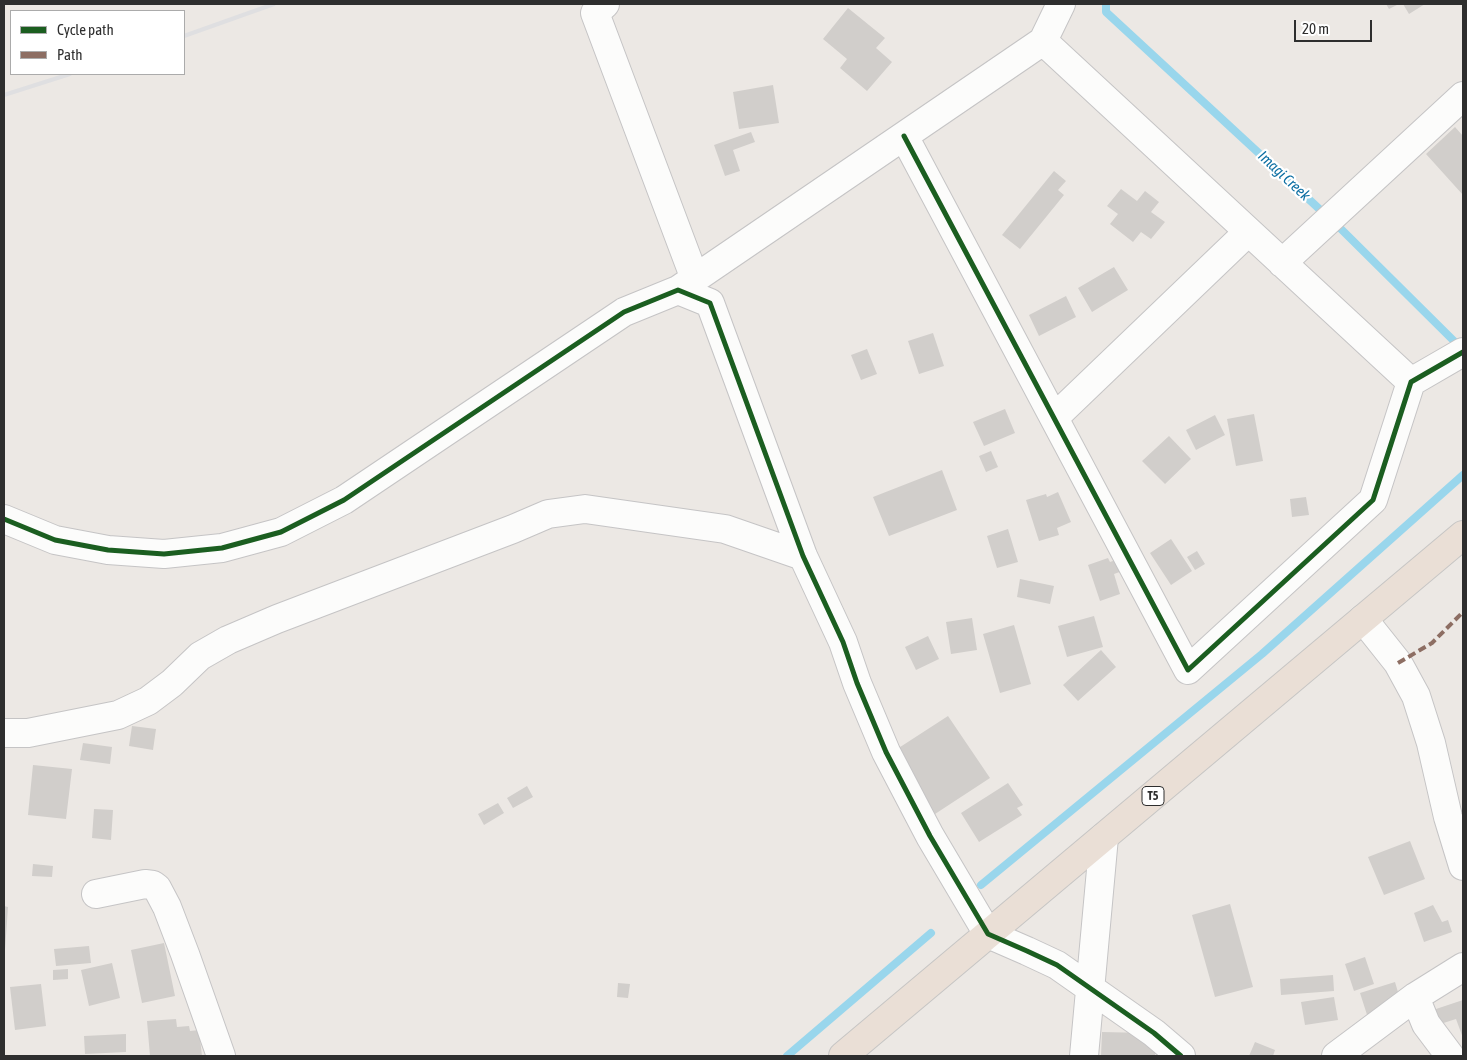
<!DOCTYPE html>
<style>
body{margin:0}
#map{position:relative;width:1467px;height:1060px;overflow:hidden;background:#ece8e4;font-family:"Asap Condensed",sans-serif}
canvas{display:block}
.frame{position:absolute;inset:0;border:5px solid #2e2e2e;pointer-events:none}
.legend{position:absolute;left:10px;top:10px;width:175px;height:65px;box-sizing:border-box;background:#fff;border:1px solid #ababab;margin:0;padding:6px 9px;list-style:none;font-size:15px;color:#2e2e2e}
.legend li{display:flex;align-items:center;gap:10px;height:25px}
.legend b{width:25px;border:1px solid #ababab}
.scale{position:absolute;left:1294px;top:20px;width:78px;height:22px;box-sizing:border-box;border:2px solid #2e2e2e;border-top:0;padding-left:6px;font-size:15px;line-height:18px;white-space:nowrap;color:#2e2e2e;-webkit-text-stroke:4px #fff;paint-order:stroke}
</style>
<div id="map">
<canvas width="1467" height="1060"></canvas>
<div class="frame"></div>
<ul class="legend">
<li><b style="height:6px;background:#1b5e20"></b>Cycle path</li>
<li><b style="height:6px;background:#8d6e63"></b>Path</li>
</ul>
<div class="scale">20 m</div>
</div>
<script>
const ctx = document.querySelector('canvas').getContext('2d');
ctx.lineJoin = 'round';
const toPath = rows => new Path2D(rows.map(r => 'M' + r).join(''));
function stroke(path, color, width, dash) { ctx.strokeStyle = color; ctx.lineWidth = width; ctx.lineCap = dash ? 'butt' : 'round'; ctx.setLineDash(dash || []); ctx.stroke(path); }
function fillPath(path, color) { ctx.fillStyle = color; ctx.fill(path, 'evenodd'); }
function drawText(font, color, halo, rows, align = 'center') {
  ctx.font = font + ' "Asap Condensed",sans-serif'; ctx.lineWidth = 4.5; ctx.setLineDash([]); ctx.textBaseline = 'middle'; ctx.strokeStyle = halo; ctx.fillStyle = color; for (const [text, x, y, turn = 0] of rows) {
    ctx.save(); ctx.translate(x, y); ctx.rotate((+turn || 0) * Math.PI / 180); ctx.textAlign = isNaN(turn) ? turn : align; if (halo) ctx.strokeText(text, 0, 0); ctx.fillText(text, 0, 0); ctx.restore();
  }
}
stroke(toPath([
 [1106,4,1106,12,1341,229,1461,348],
 [981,885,1262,654,1463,475],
 [787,1056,931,933]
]), '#99d6ec', 8);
fillPath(toPath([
 [1386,4,1399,4,1389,9],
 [1403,4,1425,4,1409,14],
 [848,8,885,38,876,48,892,62,867,91,840,68,847,59,823,39],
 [773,85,779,123,739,129,733,92],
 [1455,127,1463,136,1463,195,1426,154],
 [751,132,755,142,733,150,740,171,725,176,714,145],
 [1054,171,1066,181,1058,190,1064,195,1020,249,1002,235],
 [1121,189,1137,201,1145,191,1159,202,1151,212,1165,222,1151,239,1141,232,1133,242,1110,224,1118,214,1107,206],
 [1114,267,1128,290,1092,312,1078,288],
 [1066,296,1076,317,1039,336,1029,315],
 [933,333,944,366,919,374,908,341],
 [867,349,877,374,861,380,851,355],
 [1005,409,1015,433,984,446,973,422],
 [1254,414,1263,461,1236,466,1227,419],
 [1215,415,1225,435,1196,450,1186,430],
 [1169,436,1191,459,1165,484,1142,461],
 [991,451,998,467,986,472,979,456],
 [942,470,957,510,889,536,873,497],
 [1058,492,1071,522,1057,528,1059,535,1039,541,1026,500,1046,494,1047,497],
 [1306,497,1309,515,1292,517,1290,499],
 [1008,529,1018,562,997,568,987,536],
 [1171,539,1192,571,1171,585,1150,553],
 [1197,551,1205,564,1195,570,1187,557],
 [1127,556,1131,568,1114,574,1120,594,1100,601,1088,565,1108,558,1110,562],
 [1020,579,1054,586,1050,604,1017,597],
 [1094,616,1103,647,1067,657,1058,626],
 [972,618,977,650,951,654,946,622],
 [1014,625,1031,684,1000,693,983,634],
 [928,636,939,659,916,670,905,647],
 [1101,650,1116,667,1078,701,1063,685],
 [948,716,990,778,935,814,894,751],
 [132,726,156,729,153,750,129,746],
 [83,743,112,747,110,764,80,760],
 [33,765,72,769,66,819,28,815],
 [1008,783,1023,805,1017,808,1022,815,979,842,961,813],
 [527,786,533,797,513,808,507,798],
 [498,803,504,813,484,825,478,814],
 [94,809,113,810,111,840,92,838],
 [1410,841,1425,879,1384,895,1368,857],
 [33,864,53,866,52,877,32,876],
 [1230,904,1253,987,1215,997,1192,915],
 [1433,905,1442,922,1448,920,1452,932,1424,942,1414,913],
 [4,906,8,907,5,950,4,950],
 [164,943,175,996,142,1003,131,950],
 [89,946,91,963,56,966,54,949],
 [1365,957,1374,984,1354,991,1345,964],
 [112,963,120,998,89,1006,81,970],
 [68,969,68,979,53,980,53,970],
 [1333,975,1334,991,1281,995,1280,979],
 [1395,982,1400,999,1369,1021,1360,993],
 [618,983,630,984,628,998,617,997],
 [41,984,46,1026,15,1030,10,987],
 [1334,997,1338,1020,1305,1025,1301,1002],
 [1463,1000,1463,1038,1456,1019,1434,1026,1430,1011],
 [176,1019,177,1027,189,1026,190,1031,199,1030,202,1056,150,1056,147,1021],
 [1102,1032,1146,1033,1155,1040,1155,1056,1101,1056],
 [126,1034,126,1052,85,1054,84,1036],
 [1255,1042,1275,1050,1273,1056,1249,1056]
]), '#d1cecb');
const minor = toPath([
 [605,4,595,13,695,279],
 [1043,41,1411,382],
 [904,136,1188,670,1373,500,1411,382,1463,352],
 [1282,263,1463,96],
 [678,290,1043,41,1061,4],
 [1054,418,1248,232],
 [4,519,55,540,108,550,164,554,222,548,281,532,344,500,624,312,678,290,710,303,803,556,843,642,857,683,886,752,930,836,988,934,1027,951,1057,965,1154,1033,1181,1056],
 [1363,619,1398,663,1416,696,1431,743,1448,817,1463,866],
 [4,733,28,733,118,715,148,701,172,683,200,656,228,640,277,619,513,529,548,514,585,509,725,529,803,556],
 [96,894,145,884,153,885,157,888,167,907,185,954,221,1056],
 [1415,997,1426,1024,1450,1056],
 [1084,1056,1104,837],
 [1336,1056,1415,997,1463,967]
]);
const highway = toPath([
 [843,1056,1463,535]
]);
stroke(minor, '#c5c4c5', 30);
stroke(highway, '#c6c5c4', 30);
stroke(minor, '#fcfcfb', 28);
stroke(highway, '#eadfd6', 28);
stroke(toPath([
 [184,36,274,4],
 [4,95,70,74]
]), '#dfdfe1', 4);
stroke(toPath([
 [1398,663,1432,643,1463,612]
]), '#8d6e63', 4, [8, 4]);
stroke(toPath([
 [904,136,1188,670,1373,500,1411,382,1463,352],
 [4,519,55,540,108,550,164,554,222,548,281,532,344,500,624,312,678,290,710,303,803,556,843,642,857,683,886,752,930,836,988,934,1027,951,1057,965,1154,1033,1181,1056]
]), '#1b5e20', 5);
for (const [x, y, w] of [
 [1153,796,22]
]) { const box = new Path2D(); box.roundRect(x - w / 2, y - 9.5, w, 19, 4); ctx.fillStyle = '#fff'; ctx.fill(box); stroke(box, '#2e2e2e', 1); }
drawText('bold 12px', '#2e2e2e', null, [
 ["T5",1153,796]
]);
drawText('italic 15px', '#0d6fa3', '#fff', [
 ["Imagi Creek",1284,176,43]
]);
</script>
